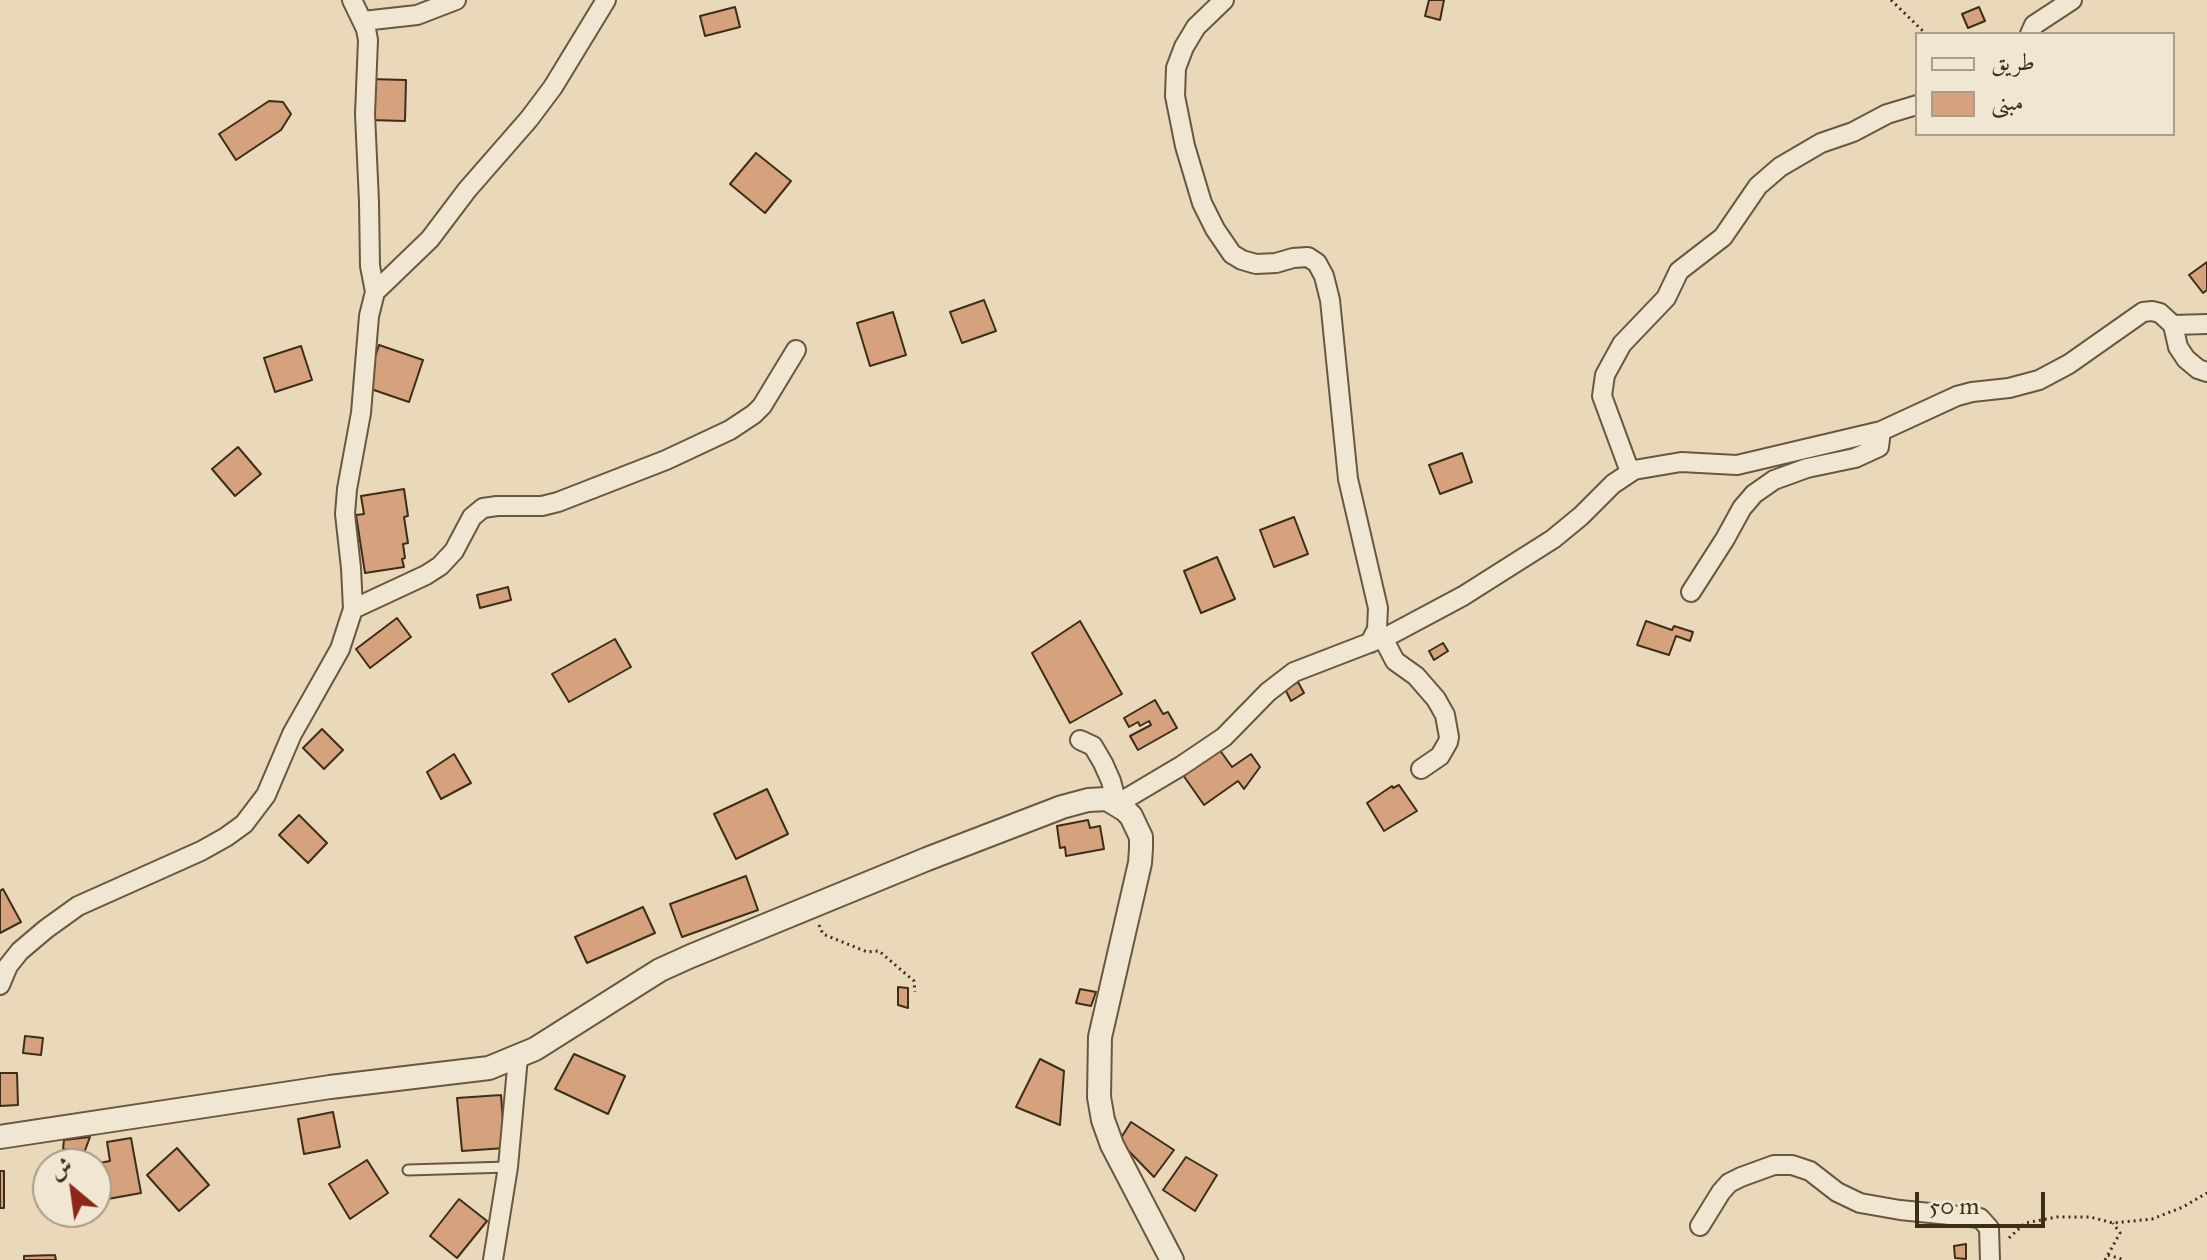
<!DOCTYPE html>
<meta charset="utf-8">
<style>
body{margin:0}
#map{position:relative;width:2207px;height:1260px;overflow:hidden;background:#ead8ba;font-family:"IM FELL Great Primer",Amiri,serif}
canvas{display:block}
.legend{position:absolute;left:1915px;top:32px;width:260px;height:104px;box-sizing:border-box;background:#f1e6d2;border:2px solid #a99c88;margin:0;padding:10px 14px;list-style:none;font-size:24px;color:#3d2e18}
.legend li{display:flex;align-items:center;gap:16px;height:40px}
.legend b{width:40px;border:2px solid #a99c88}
.north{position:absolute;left:32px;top:1148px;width:80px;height:80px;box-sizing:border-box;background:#f1e6d2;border:2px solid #a99c88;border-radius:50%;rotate:331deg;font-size:22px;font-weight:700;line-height:32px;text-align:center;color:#3d2e18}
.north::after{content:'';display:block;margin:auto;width:28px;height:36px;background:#8f2418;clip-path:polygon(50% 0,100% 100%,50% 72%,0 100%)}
.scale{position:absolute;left:1915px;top:1192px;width:130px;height:36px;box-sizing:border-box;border:4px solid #3d2e18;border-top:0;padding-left:10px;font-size:24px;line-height:28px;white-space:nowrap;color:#3d2e18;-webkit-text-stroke:6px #f1e6d2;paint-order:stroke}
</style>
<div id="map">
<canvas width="2207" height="1260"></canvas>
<ul class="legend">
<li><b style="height:10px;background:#f1e6d2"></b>طريق</li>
<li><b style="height:22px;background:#d6a17d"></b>مبنى</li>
</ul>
<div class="north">ش</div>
<div class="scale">50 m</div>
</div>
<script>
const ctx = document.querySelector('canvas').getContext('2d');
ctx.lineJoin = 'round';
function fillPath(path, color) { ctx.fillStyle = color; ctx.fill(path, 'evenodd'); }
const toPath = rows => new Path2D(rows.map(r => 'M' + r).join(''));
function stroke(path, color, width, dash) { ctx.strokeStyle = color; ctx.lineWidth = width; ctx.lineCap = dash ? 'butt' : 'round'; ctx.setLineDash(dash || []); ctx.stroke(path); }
const building = toPath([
 [1429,0,1444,0,1440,20,1425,16,1429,0],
 [735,7,740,27,705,36,700,16,735,7],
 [1979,7,1985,21,1968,28,1962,14,1979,7],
 [370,79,406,80,405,121,369,120,370,79],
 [269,101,283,102,291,114,281,130,236,160,219,134,269,101],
 [756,153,791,181,765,213,730,184,756,153],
 [2207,262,2207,290,2203,293,2189,275,2207,262],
 [984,300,996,331,962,343,950,312,984,300],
 [893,312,906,355,870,366,857,323,893,312],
 [379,345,423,360,409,402,365,387,379,345],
 [301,346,312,380,275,392,264,358,301,346],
 [238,447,261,474,235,496,212,469,238,447],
 [1462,453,1472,482,1440,494,1429,465,1462,453],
 [404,489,408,516,404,517,408,543,403,544,405,558,402,559,404,567,365,573,356,515,364,514,361,496,404,489],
 [1294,517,1308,554,1274,567,1260,530,1294,517],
 [1217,557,1235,599,1201,613,1184,571,1217,557],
 [508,587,511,600,480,608,477,595,508,587],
 [397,618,411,637,370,668,356,649,397,618],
 [1080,621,1122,694,1070,723,1032,653,1080,621],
 [1646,621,1672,630,1674,626,1693,632,1690,641,1676,636,1669,655,1637,645,1646,621],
 [615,639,631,667,569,702,552,674,615,639],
 [1443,643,1448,651,1434,660,1429,651,1443,643],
 [1298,682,1304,693,1291,701,1285,689,1298,682],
 [1155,700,1163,714,1168,712,1177,728,1138,750,1130,736,1151,725,1149,721,1140,726,1138,722,1129,727,1124,718,1155,700],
 [322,729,343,750,324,769,303,748,322,729],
 [1219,749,1232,767,1251,754,1260,767,1244,789,1238,781,1204,805,1183,775,1219,749],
 [454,754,471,783,441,799,427,772,454,754],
 [1399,785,1417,811,1384,831,1367,803,1392,786,1393,788,1399,785],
 [767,789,788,834,736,859,714,814,767,789],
 [299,815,327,843,308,863,279,835,299,815],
 [1088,820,1090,828,1100,826,1104,849,1066,856,1065,847,1060,848,1057,826,1088,820],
 [746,876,758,910,682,937,670,904,746,876],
 [3,889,21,922,0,933,0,891,3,889],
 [643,907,655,933,587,963,575,937,643,907],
 [898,987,908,988,908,1008,898,1005,898,987],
 [1080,989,1096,992,1091,1006,1076,1003,1080,989],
 [25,1036,43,1038,41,1055,23,1053,25,1036],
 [574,1054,625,1076,608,1114,555,1089,574,1054],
 [1040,1059,1064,1071,1060,1125,1016,1107,1040,1059],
 [0,1073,17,1073,18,1105,0,1106,0,1073],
 [501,1095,505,1148,462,1151,457,1098,501,1095],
 [333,1112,340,1147,304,1154,298,1119,333,1112],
 [1131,1122,1174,1150,1154,1177,1119,1141,1131,1122],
 [90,1137,84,1153,63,1149,64,1140,90,1137],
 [131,1138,141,1193,97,1201,96,1164,93,1164,110,1161,107,1142,131,1138],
 [177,1148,209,1185,179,1211,147,1175,177,1148],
 [1186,1157,1217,1175,1195,1211,1163,1190,1186,1157],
 [367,1160,388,1193,350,1219,329,1184,367,1160],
 [0,1171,4,1171,4,1208,0,1208,0,1171],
 [459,1199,487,1221,457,1258,430,1236,459,1199],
 [1966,1244,1966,1259,1955,1258,1954,1246,1966,1244],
 [55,1255,56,1260,24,1260,24,1256,55,1255]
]);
fillPath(building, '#d6a17d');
stroke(building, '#3d2e18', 2);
const service = toPath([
 [408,1170,508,1167]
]);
const minor = toPath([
 [352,0,366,29,368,40,365,114,369,202,370,266,375,292],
 [1224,0,1196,27,1184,47,1176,68,1175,96,1185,146,1202,203,1215,229,1232,254,1242,260,1256,264,1276,263,1293,258,1308,257,1317,263,1324,276,1330,300,1348,479,1378,608,1377,629,1370,643],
 [363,21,417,15,456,0],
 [2030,34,2034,25,2072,0],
 [2173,325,2178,347,2186,359,2198,369,2207,372],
 [1630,472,1602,396,1605,375,1622,344,1666,298,1679,271,1723,237,1758,186,1780,167,1821,143,1853,132,1887,114,1917,105],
 [1691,592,1725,539,1742,508,1754,494,1774,480,1807,468,1855,458,1879,447,1881,431],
 [353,609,426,575,440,566,454,551,472,517,483,508,497,506,542,506,558,502,666,460,730,430,754,414,762,406,796,350],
 [1383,638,1395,661,1416,676,1436,699,1445,715,1449,737,1448,742,1440,756,1421,769],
 [1080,740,1093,746,1103,763,1111,781,1117,804,1181,766,1224,737,1268,692,1294,672,1390,635,1463,596,1553,539,1581,516,1613,484,1634,470,1681,462,1737,465,1881,431,1957,396,1972,392,2009,388,2039,380,2069,364,2143,312,2152,311,2160,313,2173,325,2207,324],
 [0,985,8,966,20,951,46,929,78,906,201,851,226,837,244,824,266,795,292,734,340,649,353,609,351,568,345,514,347,489,361,413,369,316,375,292,430,239,467,190,529,119,553,87,606,0],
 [1700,1226,1721,1192,1729,1183,1741,1177,1774,1165,1792,1165,1810,1171,1837,1192,1860,1203,1900,1210,1980,1218,1989,1228,1990,1260],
 [493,1260,508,1167,518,1057]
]);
const tertiary = toPath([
 [0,1137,330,1087,489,1068,535,1049,660,970,691,956,927,859,1062,807,1088,800,1107,799,1125,810,1131,816,1141,837,1141,848,1140,863,1100,1037,1099,1097,1103,1120,1112,1145,1172,1260]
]);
stroke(service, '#685840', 13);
stroke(minor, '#685840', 22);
stroke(tertiary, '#685840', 26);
stroke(toPath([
 [1891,0,1926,34],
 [819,925,823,934,867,952,879,951,914,981,915,992],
 [2009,1238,2025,1223,2057,1217,2090,1217,2113,1223,2152,1219,2183,1207,2207,1193],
 [2108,1255,2125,1260],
 [2105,1260,2120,1233,2113,1223]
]), '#3d2e18', 3, [2, 4]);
stroke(service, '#f1e6d2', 9);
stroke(minor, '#f1e6d2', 18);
stroke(tertiary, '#f1e6d2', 22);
</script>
